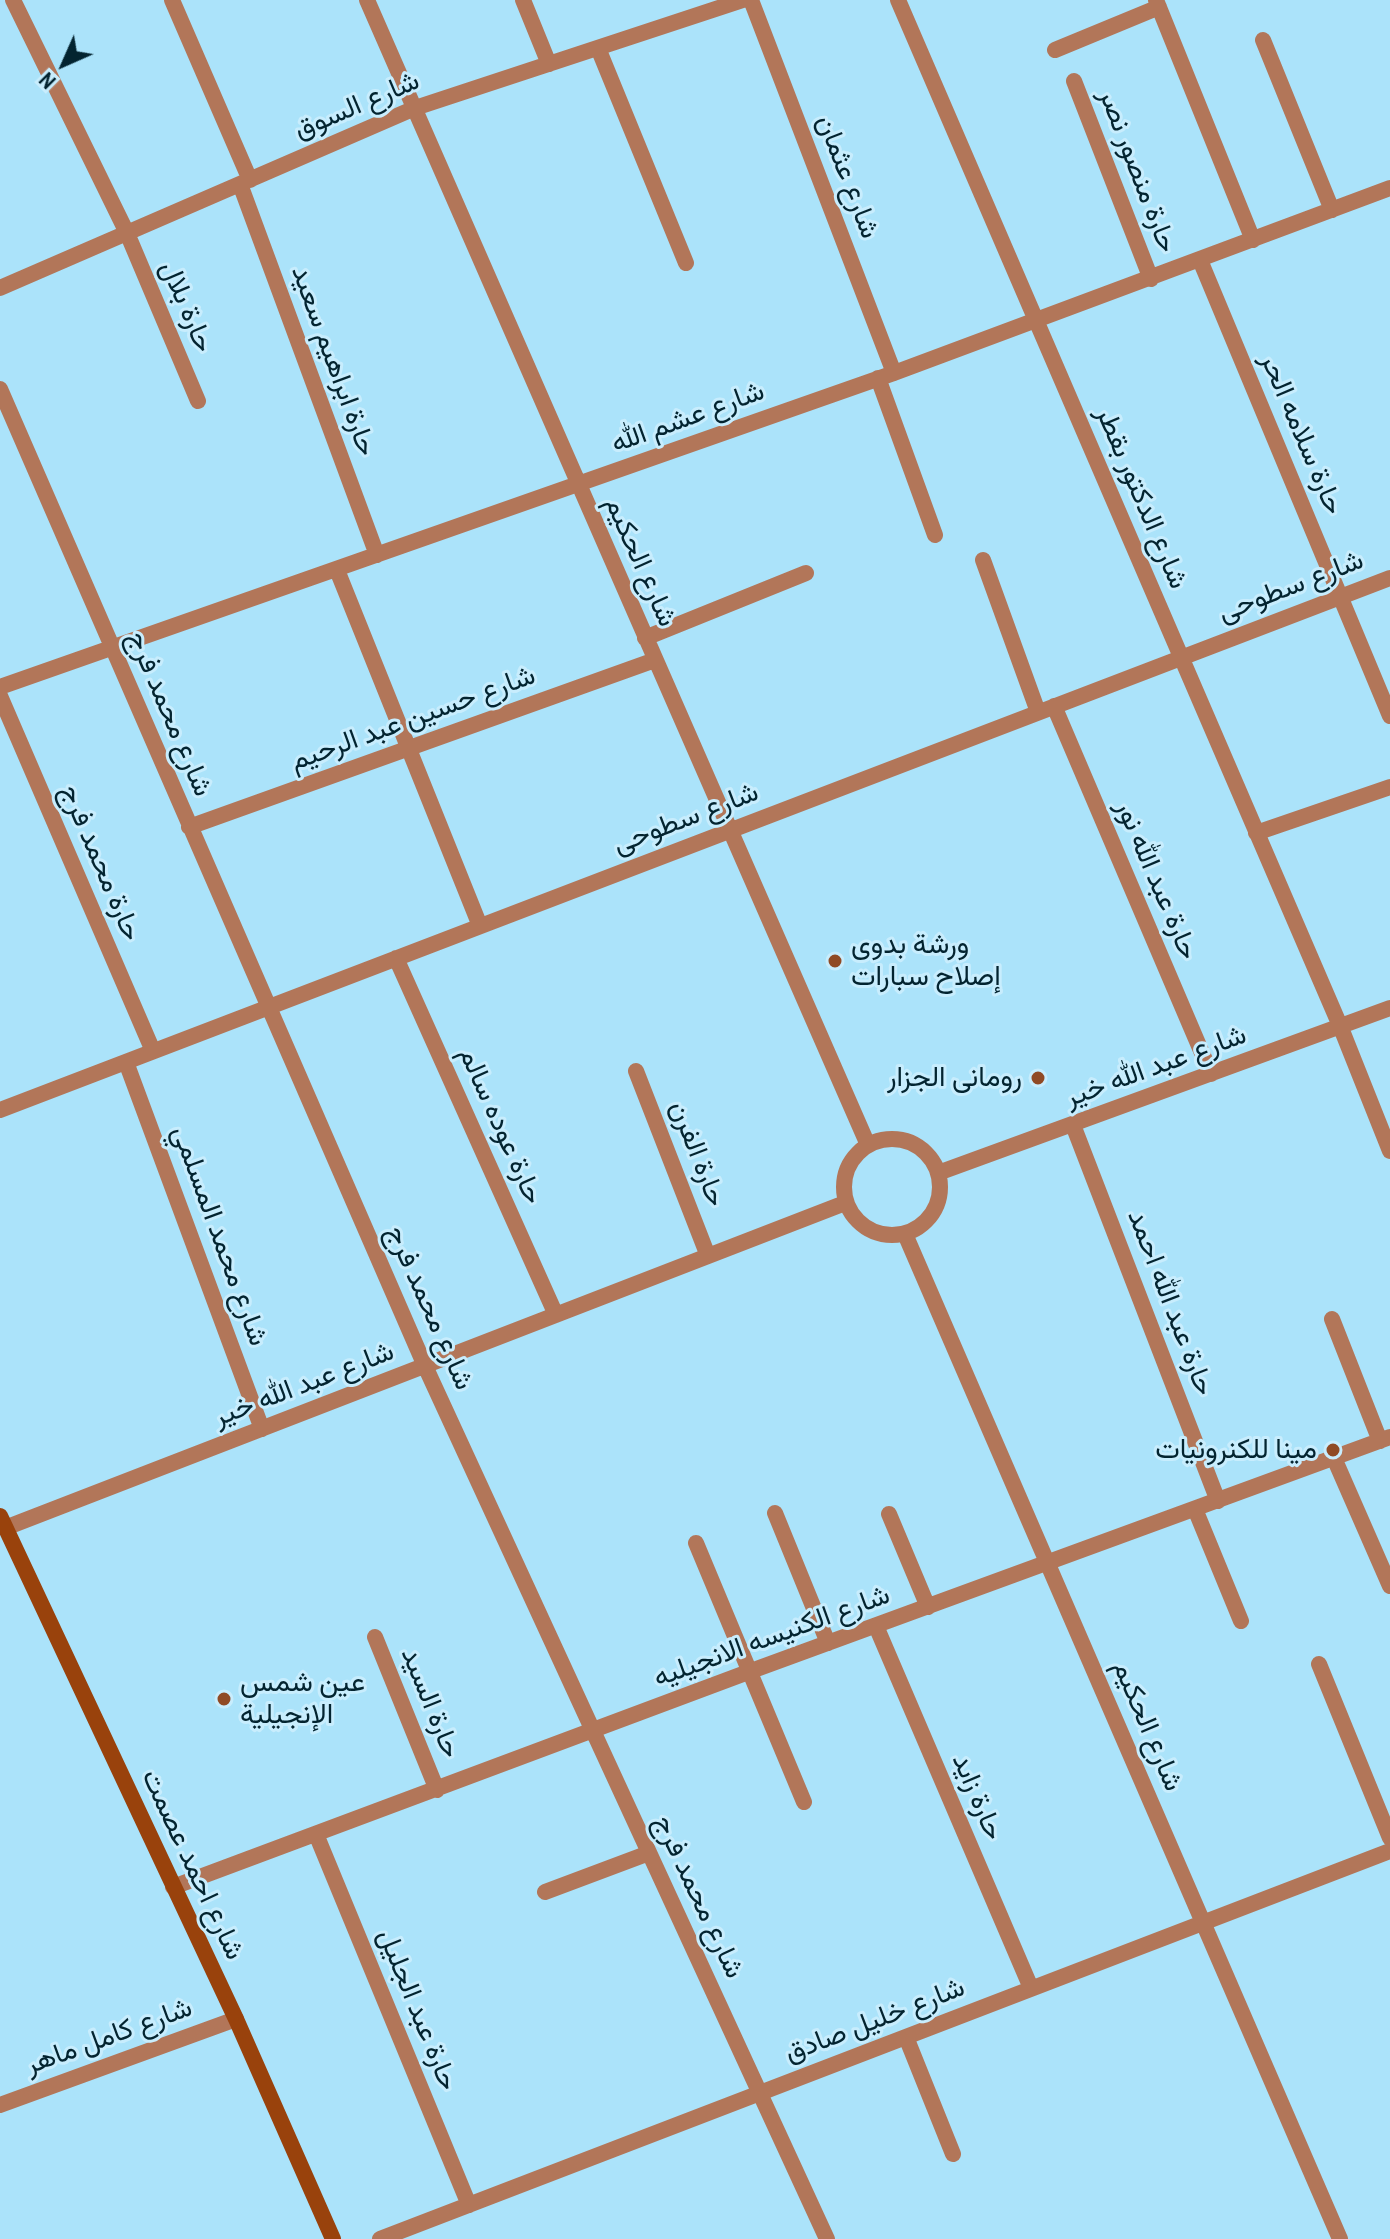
<!DOCTYPE html>
<meta charset="utf-8">
<style>
body{margin:0}
#map{position:relative;width:1390px;height:2239px;overflow:hidden;background:#abe3fa;font-family:"Archivo Narrow",sans-serif}
canvas{display:block}
.north{position:absolute;left:24px;top:24px;width:80px;height:80px;-webkit-text-stroke:6px #c8edfd;paint-order:stroke;rotate:225deg;font-size:22px;font-weight:700;line-height:32px;text-align:center;color:#032430}
.north::after{content:'';display:block;margin:auto;width:28px;height:36px;background:#032430;clip-path:polygon(50% 0,100% 100%,50% 72%,0 100%)}
</style>
<div id="map">
<canvas width="1390" height="2239"></canvas>
<div class="north">N</div>
</div>
<script>
const ctx = document.querySelector('canvas').getContext('2d');
ctx.lineJoin = 'round';
const toPath = rows => new Path2D(rows.map(r => 'M' + r).join(''));
function stroke(path, color, width, dash) { ctx.strokeStyle = color; ctx.lineWidth = width; ctx.lineCap = dash ? 'butt' : 'round'; ctx.setLineDash(dash || []); ctx.stroke(path); }
function drawText(font, color, halo, rows, align = 'center') {
  ctx.font = font + ' "Archivo Narrow",Vazirmatn,sans-serif'; ctx.lineWidth = 6; ctx.setLineDash([]); ctx.textBaseline = 'middle'; ctx.strokeStyle = halo; ctx.fillStyle = color; for (const [text, x, y, turn = 0] of rows) {
    ctx.save(); ctx.translate(x, y); ctx.rotate((+turn || 0) * Math.PI / 180); ctx.textAlign = isNaN(turn) ? turn : align; if (halo) ctx.strokeText(text, 0, 0); ctx.fillText(text, 0, 0); ctx.restore();
  }
}
stroke(toPath([
 [13,0,127,233,198,401],
 [172,0,250,180],
 [367,0,868,1145],
 [523,0,549,64],
 [751,0,894,373],
 [898,0,1341,1028,1390,1151],
 [1156,0,1253,240],
 [1263,40,1332,210],
 [598,48,686,263],
 [1055,50,1159,7],
 [1074,81,1151,279],
 [240,184,377,555],
 [1200,260,1390,716],
 [0,288,415,108,743,0],
 [878,378,935,535],
 [0,389,425,1366,827,2239],
 [983,560,1038,712],
 [337,570,480,926],
 [645,638,806,573],
 [0,687,894,373,1390,188],
 [0,696,153,1051],
 [1054,706,1211,1074],
 [189,827,655,660],
 [1256,833,1390,787],
 [396,958,556,1315],
 [126,1062,262,1429],
 [636,1071,708,1256],
 [0,1110,1390,578],
 [1073,1125,1218,1501],
 '844 1187a48 48 0 1 1 96 0a48 48 0 1 1-96 0Z',
 [938,1173,1390,1008],
 [905,1234,1340,2239],
 [1332,1319,1380,1441],
 [1334,1458,1390,1586],
 [1195,1509,1241,1621],
 [775,1513,828,1643],
 [889,1514,928,1607],
 [5,1528,845,1203],
 [696,1543,804,1802],
 [876,1626,1031,1988],
 [375,1637,437,1790],
 [1319,1664,1390,1838],
 [316,1834,469,2205],
 [173,1887,751,1671,1390,1437],
 [545,1892,649,1853],
 [906,2037,953,2154],
 [0,2105,236,2019],
 [380,2239,1390,1851]
]), '#b27659', 16);
stroke(toPath([
 [0,1516,236,2019,333,2239]
]), '#99420c', 16);
for (const [x, y, r, color] of [
 [835,961,8,"#904a24"],
 [1038,1078,8,"#904a24"],
 [1333,1450,8,"#904a24"],
 [224,1699,8,"#904a24"]
]) { const dot = new Path2D(); dot.arc(x, y, r, 0, 2 * Math.PI); ctx.fillStyle = color; ctx.fill(dot); stroke(dot, '#c8edfd', 3); }
drawText('28px', '#032430', '#c8edfd', [
 ["شارع السوق",357,106,-23],
 ["حارة منصور نصر",1137,171,69],
 ["شارع عثمان",847,177,69],
 ["حارة بلال",186,307,67],
 ["حارة ابراهيم سعيد",333,361,70],
 ["شارع عشم الله",688,418,-20],
 ["حارة سلامه الحر",1301,434,67],
 ["شارع الدكتور بقطر",1141,498,67],
 ["شارع الحكيم",640,562,66],
 ["شارع سطوحى",1291,587,-21],
 ["شارع محمد فرج",169,714,67],
 ["شارع حسين عبد الرحيم",413,719,-20],
 ["شارع سطوحى",686,819,-21],
 ["حارة محمد فرج",100,863,67],
 ["حارة عبد الله نور",1156,880,67],
 ["شارع عبد الله خير",1156,1067,-20],
 ["حارة عوده سالم",500,1126,66],
 ["حارة الفرن",697,1154,69],
 ["شارع محمد المسلمي",219,1236,70],
 ["حارة عبد الله احمد",1170,1303,69],
 ["شارع محمد فرج",429,1308,66],
 ["شارع عبد الله خير",304,1385,-21],
 ["شارع الكنيسه الانجيليه",772,1637,-20],
 ["حارة السيد",430,1703,68],
 ["شارع الحكيم",1147,1726,67],
 ["حارة زايد",977,1797,67],
 ["شارع احمد عصمت",192,1865,65],
 ["شارع محمد فرج",698,1897,65],
 ["حارة عبد الجليل",417,2010,68],
 ["شارع خليل صادق",875,2021,-21],
 ["شارع كامل ماهر",109,2037,-20]
]);
drawText('28px', '#032430', '#c8edfd', [
 ["ورشة بدوى",851,945],
 ["إصلاح سبارات",851,977],
 ["رومانى الجزار",1022,1078,"right"],
 ["مينا للكنرونيات",1317,1450,"right"],
 ["عين شمس",240,1683],
 ["الإنجيلية",240,1715]
], 'left');
</script>
